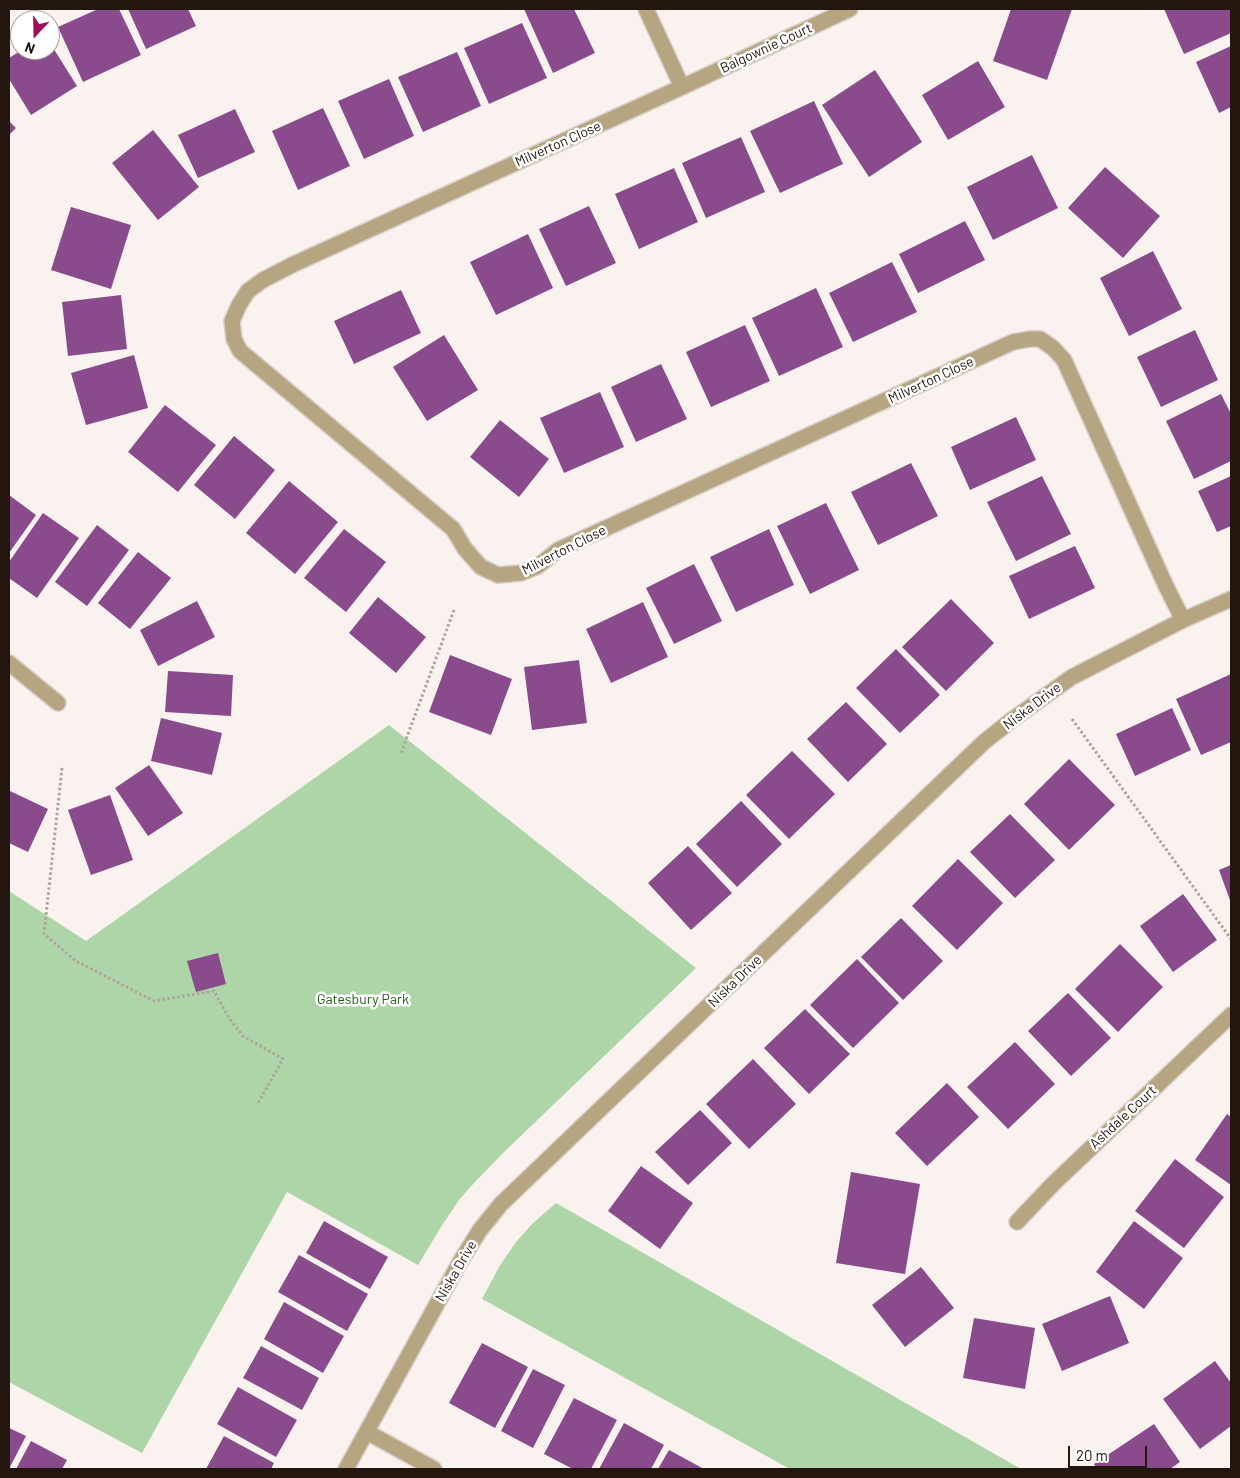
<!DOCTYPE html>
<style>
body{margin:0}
#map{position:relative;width:1240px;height:1478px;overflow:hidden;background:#f9f2ee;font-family:Barlow,sans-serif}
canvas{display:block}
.frame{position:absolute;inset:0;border:10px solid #22160f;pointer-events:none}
.north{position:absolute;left:10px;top:10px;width:50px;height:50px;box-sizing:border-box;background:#fff;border:1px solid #a7a29f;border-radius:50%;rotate:201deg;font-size:14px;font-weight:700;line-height:20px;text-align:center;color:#22160f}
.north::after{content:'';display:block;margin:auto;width:18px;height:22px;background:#9f0f58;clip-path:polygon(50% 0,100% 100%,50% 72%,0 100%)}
.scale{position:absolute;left:1068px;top:1446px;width:79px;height:22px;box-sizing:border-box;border:2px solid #22160f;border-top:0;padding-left:6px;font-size:15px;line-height:18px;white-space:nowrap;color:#22160f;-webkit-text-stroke:4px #fff;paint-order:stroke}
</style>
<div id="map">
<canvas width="1240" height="1478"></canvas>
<div class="frame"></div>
<div class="north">N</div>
<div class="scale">20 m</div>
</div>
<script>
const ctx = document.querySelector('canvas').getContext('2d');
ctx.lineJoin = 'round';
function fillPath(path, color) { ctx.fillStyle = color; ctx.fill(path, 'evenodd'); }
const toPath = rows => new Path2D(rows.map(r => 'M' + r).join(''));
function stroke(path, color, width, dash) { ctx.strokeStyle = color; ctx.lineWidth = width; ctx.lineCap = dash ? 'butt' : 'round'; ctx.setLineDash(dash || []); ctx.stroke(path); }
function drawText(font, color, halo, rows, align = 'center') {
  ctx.font = font + ' Barlow,sans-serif'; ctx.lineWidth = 5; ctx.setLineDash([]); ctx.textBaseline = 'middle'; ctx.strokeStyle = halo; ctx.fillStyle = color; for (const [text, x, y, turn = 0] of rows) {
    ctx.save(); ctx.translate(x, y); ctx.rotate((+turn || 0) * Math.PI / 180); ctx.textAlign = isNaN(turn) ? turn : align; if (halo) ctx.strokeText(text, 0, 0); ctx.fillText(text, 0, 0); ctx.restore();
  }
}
fillPath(toPath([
 [389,725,696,968,503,1153,474,1183,459,1200,441,1227,418,1265,287,1192,142,1453,9,1382,9,891,86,941],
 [556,1203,1021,1469,790,1469,482,1299,499,1267,516,1242,533,1223]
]), '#aed5a7');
fillPath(toPath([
 [98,9,119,9,141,55,83,82,58,27],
 [128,9,188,9,196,26,146,49],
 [524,9,574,9,595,53,553,73],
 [1011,9,1072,9,1047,80,993,61],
 [1164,9,1231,9,1231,33,1184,54],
 [522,23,547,78,489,104,464,48],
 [50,43,77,86,31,115,9,79,9,58,22,50,50,50],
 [1231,46,1231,107,1219,113,1196,62],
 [457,52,481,106,423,132,398,77],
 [978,61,1005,107,948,140,922,95],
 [875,70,922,142,869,177,822,105],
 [389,79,414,136,364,159,338,101],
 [814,101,843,164,780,193,750,131],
 [323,108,350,166,298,190,272,131],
 [235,109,255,152,198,178,178,135],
 [9,121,16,128,9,135],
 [153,130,199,187,158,220,112,163],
 [741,137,765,192,706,218,682,163],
 [1032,155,1058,208,993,240,967,187],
 [1105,167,1160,216,1123,258,1068,208],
 [674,168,698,222,639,249,615,194],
 [589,206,616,263,566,286,539,229],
 [71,207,131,225,111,289,51,270],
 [965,221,985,260,918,293,899,254],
 [528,234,553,288,496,315,470,262],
 [1153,251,1182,309,1129,336,1100,278],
 [892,262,917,312,853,342,829,293],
 [816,288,843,347,779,376,752,318],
 [401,290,421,333,354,364,334,321],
 [121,295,127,349,68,356,62,302],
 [745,325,770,381,711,407,686,352],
 [1195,330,1218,380,1161,407,1137,357],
 [444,335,478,390,427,421,393,367],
 [134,355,148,408,86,425,71,373],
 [661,364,687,419,636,442,611,387],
 [600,392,624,447,564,473,540,418],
 [1221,394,1231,414,1231,461,1194,479,1166,421],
 [165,405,216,445,178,492,128,452],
 [1016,417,1036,460,970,490,951,447],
 [500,420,549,459,519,497,470,457],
 [234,436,275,470,235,519,194,485],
 [911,463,938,516,878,545,851,492],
 [1042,476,1071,534,1016,561,987,502],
 [1231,476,1231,526,1217,532,1198,491],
 [289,481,338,522,295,574,246,533],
 [9,495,36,515,9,553],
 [826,503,859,570,810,594,777,526],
 [43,513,79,538,37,598,9,578,9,562],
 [97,525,129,550,87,606,55,582],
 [344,529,386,562,346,612,304,578],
 [769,529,794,585,736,612,710,557],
 [1075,546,1095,588,1029,619,1009,576],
 [138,552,171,578,130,629,98,603],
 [694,564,722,621,674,644,646,588],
 [378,597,426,637,396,673,349,633],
 [951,599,994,643,946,691,902,647],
 [197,601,215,637,158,666,140,630],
 [643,602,668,657,611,683,586,629],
 [896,649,940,695,900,733,856,688],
 [450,655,512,679,491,735,429,712],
 [579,660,587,723,532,730,524,667],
 [168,671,233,675,231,716,165,712],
 [1231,674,1231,742,1201,755,1176,699],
 [846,702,887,744,848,782,807,739],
 [1172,708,1191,750,1135,776,1116,734],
 [161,718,222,733,212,775,151,761],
 [792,751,835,794,789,839,746,795],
 [1069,759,1115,805,1069,850,1024,804],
 [149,765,183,813,148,836,115,788],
 [10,791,48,809,28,852,9,843,9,795],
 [110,795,133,860,91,875,68,810],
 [741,801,782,844,737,887,696,844],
 [1010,814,1055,860,1015,898,970,852],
 [688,846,732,893,691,930,648,883],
 [958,859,1003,903,957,950,912,906],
 [1231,865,1231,903,1219,870],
 [1183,894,1217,940,1173,972,1140,926],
 [901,918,943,961,903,1000,861,957],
 [1120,944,1163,987,1118,1032,1075,989],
 [218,953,226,984,196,992,187,961],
 [857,959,899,1003,853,1048,810,1005],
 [1068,993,1111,1038,1071,1076,1028,1031],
 [805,1009,850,1054,809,1094,764,1048],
 [1015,1042,1055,1084,1008,1129,967,1087],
 [753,1059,796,1104,749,1149,706,1104],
 [947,1083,979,1117,927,1166,895,1133],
 [700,1110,732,1143,688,1185,655,1152],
 [1227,1114,1231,1117,1231,1185,1195,1160],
 [1175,1159,1224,1197,1184,1248,1135,1211],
 [641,1166,693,1203,660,1249,608,1211],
 [851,1172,920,1184,905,1274,836,1263],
 [324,1221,388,1257,370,1289,306,1253],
 [1134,1221,1183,1258,1144,1309,1096,1272],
 [299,1255,368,1294,347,1331,278,1292],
 [921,1267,954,1308,905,1347,872,1305],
 [1110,1296,1129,1343,1062,1371,1042,1324],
 [284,1302,344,1336,323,1373,264,1339],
 [974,1318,1035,1328,1025,1389,963,1378],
 [482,1343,528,1367,495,1428,449,1403],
 [261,1346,319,1378,302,1410,243,1378],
 [1215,1361,1231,1383,1231,1426,1200,1449,1163,1399],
 [533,1369,565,1385,533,1448,501,1431],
 [238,1387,297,1420,276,1457,217,1424],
 [574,1398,617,1420,591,1469,573,1469,544,1454],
 [624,1423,664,1445,651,1469,599,1469],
 [1154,1424,1180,1462,1170,1469,1097,1469,1094,1464],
 [9,1428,26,1436,9,1469],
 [224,1436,274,1463,271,1469,206,1469],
 [31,1441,67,1460,62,1469,16,1469],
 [669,1450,704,1469,658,1469]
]), '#894b8c');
const minor = toPath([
 [646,9,682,87],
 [850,9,682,87,294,264,263,280,248,291,239,305,232,321,234,339,240,351,453,529,465,549,481,567,498,575,521,573,538,566,558,550,1013,342,1030,339,1040,339,1053,348,1064,360,1165,584,1183,620],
 [9,663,58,703],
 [1017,1222,1053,1184,1231,1015],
 [367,1432,434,1469],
 [346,1469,460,1262,480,1230,501,1204,984,742,1013,719,1072,677,1183,620,1231,599]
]);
stroke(minor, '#d7cfca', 18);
stroke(toPath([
 [1072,719,1231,939],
 [401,753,454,610],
 [62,768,44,934,76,961,154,1001,214,991,229,1018,243,1036,283,1059,257,1105]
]), '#ada49f', 3, [2.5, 2.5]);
stroke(minor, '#b7a581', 15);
drawText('14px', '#22160f', '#fff', [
 ["Balgownie Court",766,48,-25],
 ["Milverton Close",558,144,-24],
 ["Milverton Close",931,380,-25],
 ["Milverton Close",564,550,-27],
 ["Niska Drive",1032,706,-37],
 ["Niska Drive",735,981,-44],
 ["Ashdale Court",1123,1117,-43],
 ["Niska Drive",456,1271,-60]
]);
drawText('14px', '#256119', '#fff', [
 ["Gatesbury Park",363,999]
]);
</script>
